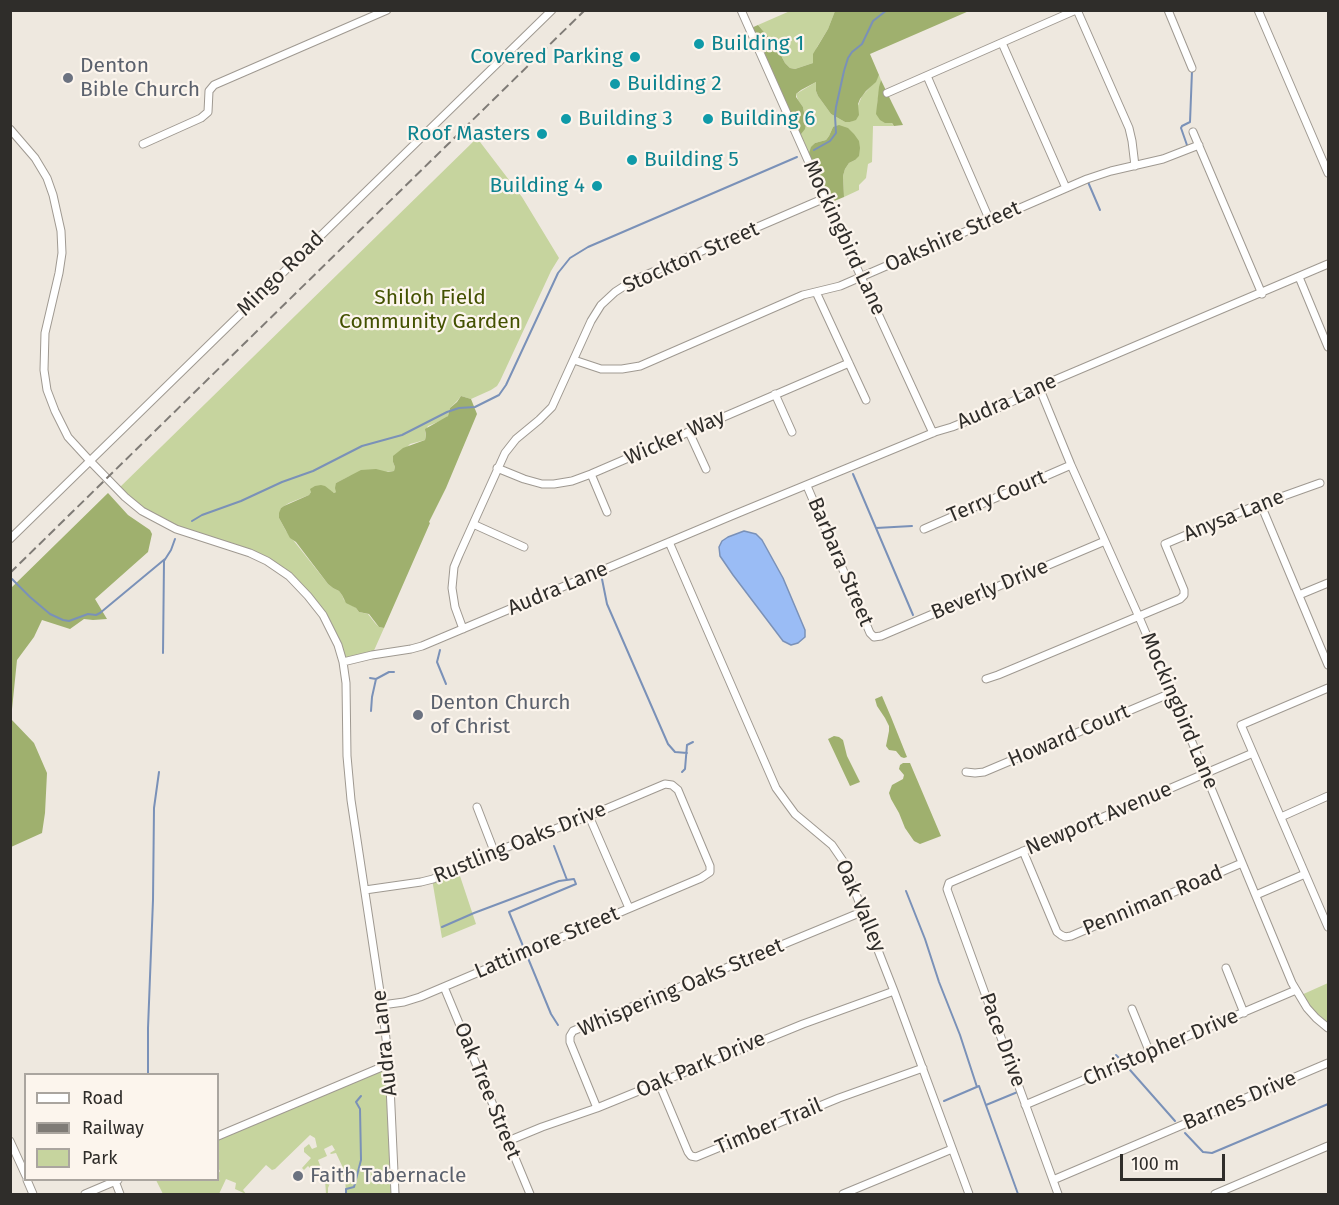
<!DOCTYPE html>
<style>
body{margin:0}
#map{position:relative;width:1339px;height:1205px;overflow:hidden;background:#eee8df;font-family:"Fira Sans",sans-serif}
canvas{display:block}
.frame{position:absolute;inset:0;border:12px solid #2f2d2a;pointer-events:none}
.legend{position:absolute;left:24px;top:1073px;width:195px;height:108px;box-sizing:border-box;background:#fcf5ed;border:2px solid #aaa59f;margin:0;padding:8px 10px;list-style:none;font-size:18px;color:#2f2d2a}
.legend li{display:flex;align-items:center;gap:12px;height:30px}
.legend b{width:30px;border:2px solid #aaa59f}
.scale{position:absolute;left:1120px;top:1154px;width:105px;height:27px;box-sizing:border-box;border:3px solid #2f2d2a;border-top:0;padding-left:8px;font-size:18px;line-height:21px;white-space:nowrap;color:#2f2d2a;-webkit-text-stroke:4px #fcf5ed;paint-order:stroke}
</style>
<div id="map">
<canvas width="1339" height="1205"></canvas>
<div class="frame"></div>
<ul class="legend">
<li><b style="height:8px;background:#fff"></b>Road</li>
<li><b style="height:8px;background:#7f7b76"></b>Railway</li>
<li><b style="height:16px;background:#c6d49e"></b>Park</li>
</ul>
<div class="scale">100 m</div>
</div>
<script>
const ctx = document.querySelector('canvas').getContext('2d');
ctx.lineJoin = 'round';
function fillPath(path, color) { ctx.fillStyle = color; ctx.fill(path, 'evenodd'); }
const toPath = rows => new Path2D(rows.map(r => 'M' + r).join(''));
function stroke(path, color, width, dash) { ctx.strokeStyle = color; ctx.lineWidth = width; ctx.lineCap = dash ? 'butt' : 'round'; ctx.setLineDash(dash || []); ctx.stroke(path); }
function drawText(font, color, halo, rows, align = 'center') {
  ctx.font = font + ' "Fira Sans",sans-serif'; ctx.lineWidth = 4.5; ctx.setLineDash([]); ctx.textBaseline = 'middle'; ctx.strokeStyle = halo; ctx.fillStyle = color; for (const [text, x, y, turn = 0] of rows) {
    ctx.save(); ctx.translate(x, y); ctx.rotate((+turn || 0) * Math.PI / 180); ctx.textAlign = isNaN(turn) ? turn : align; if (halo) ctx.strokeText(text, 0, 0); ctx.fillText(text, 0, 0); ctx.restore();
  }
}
fillPath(toPath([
 [790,11,835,11,828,29,817,47,813,63,795,69,790,68,785,63,776,46,758,25],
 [879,75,881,80,877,105,894,126,873,126,872,162,868,164,866,178,859,185,859,190,844,197,843,176,845,169,849,163,855,160,833,127,829,136,826,140,815,143,812,147,807,159,797,137,806,123,803,107,798,100,796,94,816,82,816,91,818,96,831,114,845,122,851,122,862,96,875,82],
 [477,138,522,197,559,258,551,271,500,381,497,386,491,390,471,399,461,396,457,401,450,408,448,416,445,419,428,426,425,432,426,436,425,440,410,444,393,462,395,467,394,471,350,476,336,483,336,492,334,493,328,490,311,492,309,495,289,503,281,508,279,518,286,531,328,584,333,588,339,591,342,595,344,600,356,608,359,612,368,614,375,623,379,627,384,628,372,655,343,662,323,615,274,566,163,523,117,490],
 [457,867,476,924,442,938,432,879],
 [1328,983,1328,1028,1299,996],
 [389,1064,395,1194,346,1194,345,1176,341,1176,339,1174,344,1170,336,1153,331,1154,330,1153,335,1150,332,1145,324,1149,327,1156,318,1160,325,1178,330,1177,332,1178,328,1188,328,1194,326,1194,325,1180,323,1180,316,1172,315,1173,308,1166,304,1170,302,1168,311,1158,304,1152,304,1148,309,1144,312,1149,317,1147,315,1138,310,1135,275,1169,272,1170,266,1165,243,1190,246,1194,235,1189,236,1183,226,1179,219,1194,163,1194,156,1180,218,1180,218,1174,220,1171,218,1168,218,1136]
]), '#c6d49e');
fillPath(toPath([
 [835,11,969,11,870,54,879,75,876,82,866,91,860,99,858,104,859,115,856,120,850,122,845,122,831,114,818,96,816,91,816,82,801,90,796,94,796,97,803,107,806,123,805,129,801,134,797,137,749,29,758,25,776,46,785,63,790,68,795,69,813,63,813,54,828,29],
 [881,80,892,103,903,125,894,126,892,123,885,123,880,120,876,114,879,87],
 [839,125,848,128,854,134,859,141,860,148,859,156,855,160,849,163,845,169,843,176,844,197,827,204,807,159,811,147,815,143,826,140,829,136,833,127],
 [461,396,471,399,477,414,446,488,429,522,430,523,384,628,379,627,369,614,359,612,356,608,346,603,342,595,339,591,333,588,328,584,296,542,290,538,279,518,279,513,281,508,284,506,309,495,311,492,310,489,315,486,321,485,325,486,334,493,336,492,335,488,336,483,361,470,376,469,388,472,394,471,395,467,393,462,393,456,403,448,425,440,426,436,425,429,448,416,450,408,457,402],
 [108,493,128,515,150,530,152,534,148,552,95,599,107,619,93,620,84,619,70,629,42,620,34,637,17,660,11,719,34,743,47,773,45,813,42,833,11,847,11,588],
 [882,696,891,717,907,757,904,758,901,757,896,751,889,750,886,746,889,731,889,726,885,718,877,706,875,699],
 [834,736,839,737,843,740,847,756,860,782,850,786,828,739],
 [903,763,910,763,941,836,920,844,914,841,905,828,899,813,891,799,889,793,892,785,903,779,904,775,899,769,900,765]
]), '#9fb06e');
const water = toPath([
 [744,531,756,534,762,540,783,578,805,630,805,637,798,643,791,645,783,641,733,575,720,556,719,547,722,541,728,537,744,531]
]);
fillPath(water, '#9abcf5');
stroke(water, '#7a91b8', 1.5);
stroke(toPath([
 [1188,148,1181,128,1182,126,1190,122,1192,71],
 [814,150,830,141,836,133,835,116,836,107,844,71,848,58,852,52,862,44,873,21,887,10],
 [1088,182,1100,210],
 [853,474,913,615],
 [192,521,202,515,241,501,282,482,313,471,362,446,402,435,447,412,459,408,475,407,499,395,506,385,558,273,570,258,588,247,797,157],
 [876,528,912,526],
 [12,579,30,597,50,614,63,620,69,621,88,614,96,615,100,613,165,559],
 [602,579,607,604,668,744,675,752,687,753],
 [440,650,437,662,446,684],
 [163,653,164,561,171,550,175,539],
 [370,678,376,679,389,672,394,672],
 [371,711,372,697,376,679],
 [682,772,685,769,687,745,693,742],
 [554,846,567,880],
 [906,891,925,939,939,982,960,1035,977,1087],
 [442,927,474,913,559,881,574,879,576,884,509,912,551,1014,558,1025],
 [1116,1055,1119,1058],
 [1130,1070,1175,1121],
 [148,1074,148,1028,153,900,154,808,159,772],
 [944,1101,979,1086,1018,1194],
 [986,1105,1020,1091],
 [1185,1133,1203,1152,1212,1153,1328,1104],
 [346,1194,346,1189,354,1187,361,1160,360,1109,356,1102,361,1096]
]), '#7a91b8', 2);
const minor = toPath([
 [741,10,822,192,933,433],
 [1077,10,1129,128,1132,141,1135,166],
 [1168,10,1192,68],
 [1258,10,1328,173],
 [1002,43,1066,188],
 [927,76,990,221],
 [887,93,1076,10],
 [10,129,35,158,47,178,53,195,61,231,62,253,59,273,45,333,44,370,47,390,55,411,68,437,90,461,125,497,142,511,176,529,250,553,267,561,289,576,308,596,323,615,338,645,343,662,346,683,347,756,351,800,382,1005,389,1064,395,1194],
 [1193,132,1262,294],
 [143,144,201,118,208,112,209,91,214,85,387,10],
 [1299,277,1328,347],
 [816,292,866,400],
 [574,360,601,369,622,369,640,366,803,295,840,286,1087,179,1111,171,1163,159,1199,145],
 [1039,387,1071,465,1139,617,1187,730,1292,983,1307,1008,1316,1018,1328,1028],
 [775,394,792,432],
 [689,432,706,469],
 [497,468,524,479,542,484,554,484,572,481,591,474,849,363],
 [591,474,607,512],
 [807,486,870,633,874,637,881,636,1105,541],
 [1261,505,1328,665],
 [473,524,524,547],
 [924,529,1071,465],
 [10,539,552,10],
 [669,542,776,788,795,814,832,845,843,861,894,991,969,1194],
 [1299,595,1328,583],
 [463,629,455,607,452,588,454,567,459,555,505,453,516,439,539,420,552,407,591,321,601,305,615,292,632,281,825,198],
 [343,662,372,655,411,649,422,646,731,516,935,432,952,427,994,410,1026,395,1036,388,1328,264],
 [986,679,998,675,1180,599,1184,595,1184,590,1165,544,1250,508,1320,483],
 [1328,688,1241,725,1328,927],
 [966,772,975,773,984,772,1171,693],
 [477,807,494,851],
 [589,816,629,908],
 [1281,817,1328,796],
 [1023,851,1057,932,1061,935,1065,937,1071,936,1242,863],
 [365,890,421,882,433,879,468,862,589,816,665,784,672,785,678,790,710,866,710,872,701,878,420,997,404,1002,382,1005],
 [1256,895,1305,874],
 [1226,968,1244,1013],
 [444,987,530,1194],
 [1132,1009,1150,1053],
 [659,1083,688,1152,691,1156,696,1157,839,1098,923,1068],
 [1025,1105,1296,990],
 [597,1108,570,1042,570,1036,573,1031,864,911],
 [218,1136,389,1064],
 [10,1141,26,1176],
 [508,1141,542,1127,597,1108,803,1024,894,991],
 [27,1180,33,1194],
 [1053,1180,1328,1063],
 [115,1181,120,1194],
 [85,1194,118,1180],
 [843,1194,952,1149],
 [1058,1194,948,892,947,889,949,883,1253,753],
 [1215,1194,1328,1146]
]);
stroke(minor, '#9f9991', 9);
stroke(minor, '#fff', 7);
stroke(toPath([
 [10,573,585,10]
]), '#7f7b76', 2, [9, 4.5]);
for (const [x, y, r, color] of [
 [699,44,6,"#0f9aa8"],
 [635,57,6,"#0f9aa8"],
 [68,78,6,"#6b7280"],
 [615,84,6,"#0f9aa8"],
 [566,119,6,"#0f9aa8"],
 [708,119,6,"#0f9aa8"],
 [542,134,6,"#0f9aa8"],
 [632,160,6,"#0f9aa8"],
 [597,186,6,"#0f9aa8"],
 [418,715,6,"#6b7280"],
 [298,1176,6,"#6b7280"]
]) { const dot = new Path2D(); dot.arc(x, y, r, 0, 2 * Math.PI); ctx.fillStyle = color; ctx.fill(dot); stroke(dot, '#fcf5ed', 2); }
drawText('21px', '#0d838f', '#fcf5ed', [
 ["Building 1",711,44],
 ["Covered Parking",623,57,"right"],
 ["Building 2",627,84],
 ["Building 3",578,119],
 ["Building 6",720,119],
 ["Roof Masters",530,134,"right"],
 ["Building 5",644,160],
 ["Building 4",585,186,"right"]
], 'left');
drawText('21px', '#5b616d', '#fcf5ed', [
 ["Denton",80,66],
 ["Bible Church",80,90],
 ["Denton Church",430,703],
 ["of Christ",430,727],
 ["Faith Tabernacle",310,1176]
], 'left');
drawText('21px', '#2f2d2a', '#fcf5ed', [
 ["Oakshire Street",953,237,-24],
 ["Mockingbird Lane",844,238,65],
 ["Stockton Street",691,258,-24],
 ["Mingo Road",281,274,-44],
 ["Audra Lane",1007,402,-24],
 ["Wicker Way",675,438,-24],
 ["Terry Court",997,497,-23],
 ["Anysa Lane",1234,516,-22],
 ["Barbara Street",840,562,67],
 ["Audra Lane",558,589,-23],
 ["Beverly Drive",990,590,-23],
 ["Mockingbird Lane",1179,711,67],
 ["Howard Court",1069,736,-23],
 ["Newport Avenue",1099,819,-23],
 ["Rustling Oaks Drive",520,843,-22],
 ["Penniman Road",1153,901,-23],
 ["Oak Valley",860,906,67],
 ["Lattimore Street",547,943,-23],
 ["Whispering Oaks Street",681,988,-23],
 ["Pace Drive",1002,1040,70],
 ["Audra Lane",385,1043,-96],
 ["Christopher Drive",1161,1048,-23],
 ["Oak Park Drive",701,1065,-23],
 ["Oak Tree Street",487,1091,68],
 ["Barnes Drive",1240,1101,-23],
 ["Timber Trail",769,1127,-23]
]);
drawText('21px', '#435101', '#fcf5ed', [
 ["Shiloh Field",430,298],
 ["Community Garden",430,322]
]);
</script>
